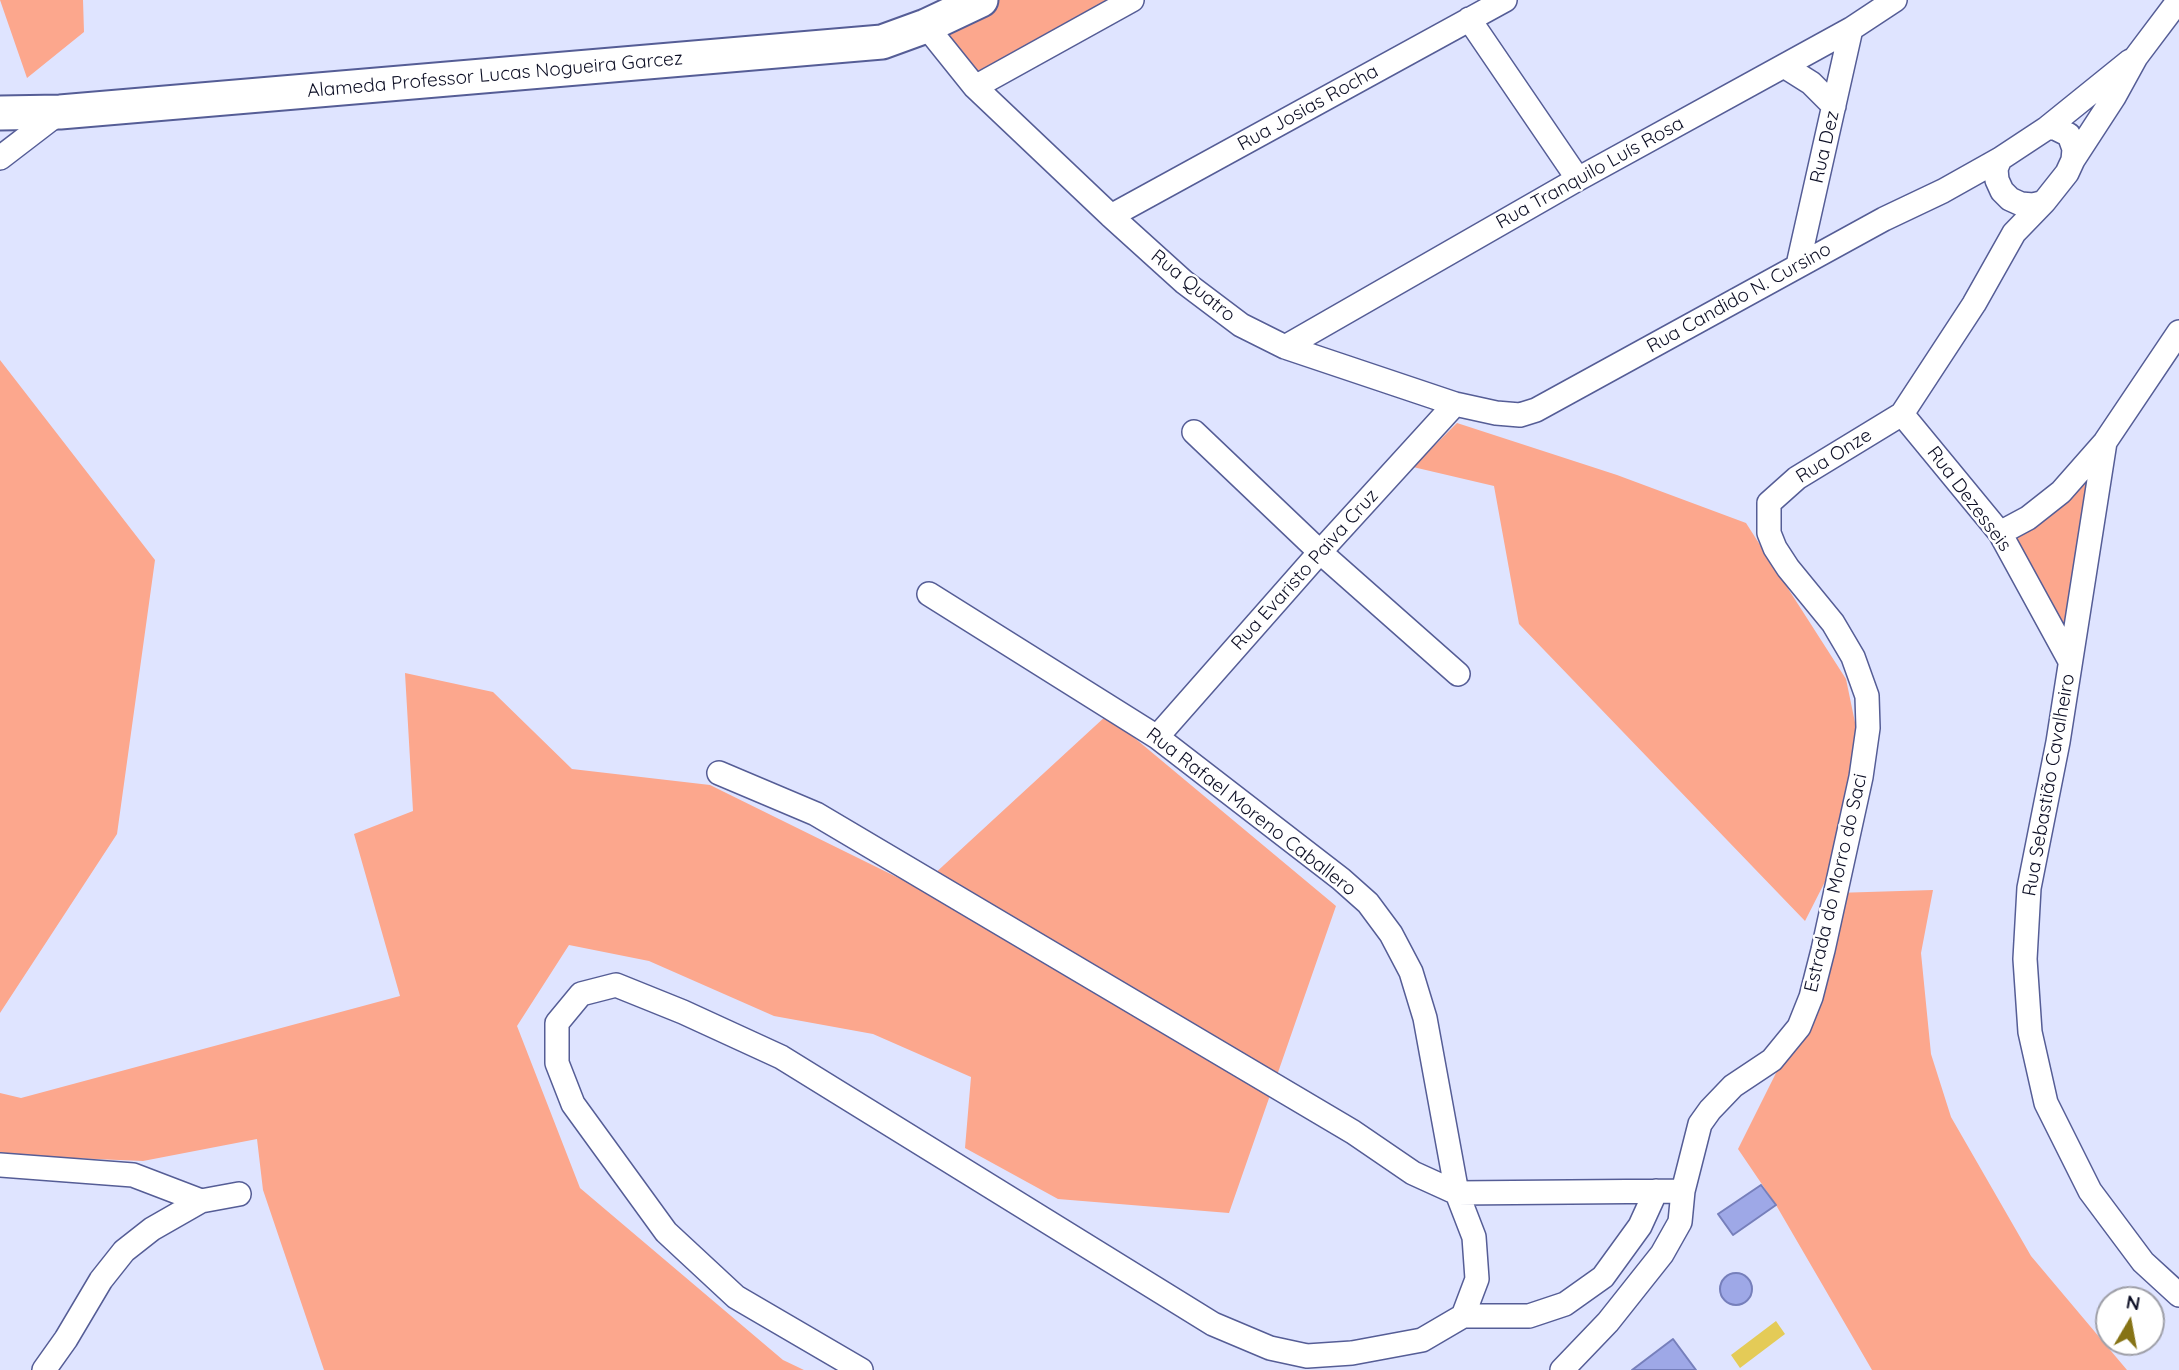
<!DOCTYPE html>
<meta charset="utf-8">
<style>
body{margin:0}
#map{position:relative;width:2179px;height:1370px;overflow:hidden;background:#dfe4ff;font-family:Quicksand,sans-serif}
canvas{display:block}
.north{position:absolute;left:2095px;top:1286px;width:70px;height:70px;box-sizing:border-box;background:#fff;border:2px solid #9e9fa8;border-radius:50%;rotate:10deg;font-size:19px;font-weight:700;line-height:28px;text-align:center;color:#0d0f25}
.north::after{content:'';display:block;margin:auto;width:24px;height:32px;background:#867315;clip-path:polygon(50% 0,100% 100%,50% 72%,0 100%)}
</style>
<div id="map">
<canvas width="2179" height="1370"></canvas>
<div class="north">N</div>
</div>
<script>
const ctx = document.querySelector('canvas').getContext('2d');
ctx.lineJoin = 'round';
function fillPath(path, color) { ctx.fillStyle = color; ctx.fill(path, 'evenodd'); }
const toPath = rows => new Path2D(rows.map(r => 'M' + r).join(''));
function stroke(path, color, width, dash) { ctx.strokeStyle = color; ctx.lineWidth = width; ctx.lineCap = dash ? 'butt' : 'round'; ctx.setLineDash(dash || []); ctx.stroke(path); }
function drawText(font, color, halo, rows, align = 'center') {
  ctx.font = font + ' Quicksand,sans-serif'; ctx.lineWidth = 5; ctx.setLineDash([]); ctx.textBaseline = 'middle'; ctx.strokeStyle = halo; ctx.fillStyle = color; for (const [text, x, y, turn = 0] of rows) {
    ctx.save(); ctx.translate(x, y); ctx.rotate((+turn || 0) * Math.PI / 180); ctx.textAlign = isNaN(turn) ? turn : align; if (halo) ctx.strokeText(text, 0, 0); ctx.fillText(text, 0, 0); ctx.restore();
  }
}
fillPath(toPath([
 [0,0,83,0,84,32,27,78],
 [991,0,1121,0,975,80,932,28],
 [0,360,155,560,117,834,0,1013],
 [1457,423,1617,475,1746,523,1846,679,1858,737,1833,866,1805,921,1519,624,1494,486,1413,467],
 [2105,442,2070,661,2000,533],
 [405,673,493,692,572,769,710,785,919,888,1107,715,1336,906,1229,1213,1058,1199,965,1148,971,1077,873,1034,774,1016,649,961,569,945,517,1026,580,1188,783,1360,804,1370,324,1370,263,1190,257,1139,143,1161,0,1155,0,1093,21,1098,400,996,354,834,413,811],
 [1933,890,1921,953,1931,1054,1951,1117,2031,1256,2127,1370,1872,1370,1776,1205,1738,1149,1799,1027,1835,893]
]), '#fca78d');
fillPath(toPath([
 [1776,1321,1785,1334,1740,1368,1731,1355]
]), '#e4cb57');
const building = toPath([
 [1761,1185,1776,1205,1733,1235,1718,1214,1761,1185],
 '1720 1289a16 16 0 1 1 32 0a16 16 0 1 1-32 0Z',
 [1673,1339,1696,1370,1632,1370,1673,1339]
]);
fillPath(building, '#9ea8e7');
stroke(building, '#767fbb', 2);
const minor = toPath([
 [1469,19,1578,179],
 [926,26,975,87,1111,216,1184,282,1241,325,1285,347,1455,404,1496,413,1520,415,1536,410,1884,219,1943,191,2000,159],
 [1784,66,1811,83,1834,106],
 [975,87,1132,0],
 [2047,128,2055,128,2069,135,2074,149,2073,160,2067,173,2044,202,2033,205,2021,204,2010,199,2002,191,1997,180,1996,169,2000,159,2047,128],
 [2047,128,2130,61],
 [0,158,60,112],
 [2073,160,2114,97,2136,57,2179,0],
 [1111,216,1505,0],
 [1798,265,1851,29],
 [1285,347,1578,179,1851,29,1895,0],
 [1902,414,2000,533,2070,661],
 [1194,432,1320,552,1458,674],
 [2105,442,2058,742,2029,888,2025,959,2030,1032,2046,1103,2090,1191,2143,1262,2179,1295],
 [2000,533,2028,518,2061,492,2105,442,2179,332],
 [1157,737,1320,552,1455,404],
 [719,773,816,814,1353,1132,1413,1173,1457,1193,1683,1191],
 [0,1165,133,1175,201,1201],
 [1463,1316,1529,1316,1565,1304,1603,1277,1640,1226,1656,1191],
 [44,1370,66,1339,101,1280,124,1251,152,1229,201,1201,239,1194],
 [861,1370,736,1297,666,1232,573,1104,557,1063,557,1023,581,994,616,985,683,1012,781,1057,1213,1324,1270,1348,1307,1356,1352,1353,1422,1340,1463,1316,1477,1279,1474,1237,1457,1193,1425,1018,1411,972,1391,934,1368,903,1341,879,1157,737,929,594],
 [1562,1370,1608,1322,1662,1254,1680,1222,1683,1191,1700,1124,1710,1110,1733,1086,1772,1060,1799,1027,1811,997,1823,950,1861,777,1868,728,1867,696,1853,657,1833,623,1788,568,1775,548,1769,533,1769,503,1797,478,1902,414,1974,304,2014,233,2044,202]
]);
const secondary = toPath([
 [0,113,60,112,882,42,926,26,981,0]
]);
stroke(minor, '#555d96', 26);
stroke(secondary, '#555d96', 37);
stroke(minor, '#fff', 23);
stroke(secondary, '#fff', 33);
drawText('19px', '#0d0f25', '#fff', [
 ["Alameda Professor Lucas Nogueira Garcez",495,75,-5],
 ["Rua Josias Rocha",1308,108,-29],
 ["Rua Dez",1825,147,-77],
 ["Rua Tranquilo Luís Rosa",1590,173,-29],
 ["Rua Quatro",1193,286,39],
 ["Rua Candido N. Cursino",1739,298,-29],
 ["Rua Onze",1834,456,-32],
 ["Rua Dezesseis",1969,499,53],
 ["Rua Evaristo Paiva Cruz",1305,570,-48],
 ["Rua Sebastião Cavalheiro",2049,785,-80],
 ["Rua Rafael Moreno Caballero",1251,812,38],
 ["Estrada do Morro do Saci",1836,883,-77]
]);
</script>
